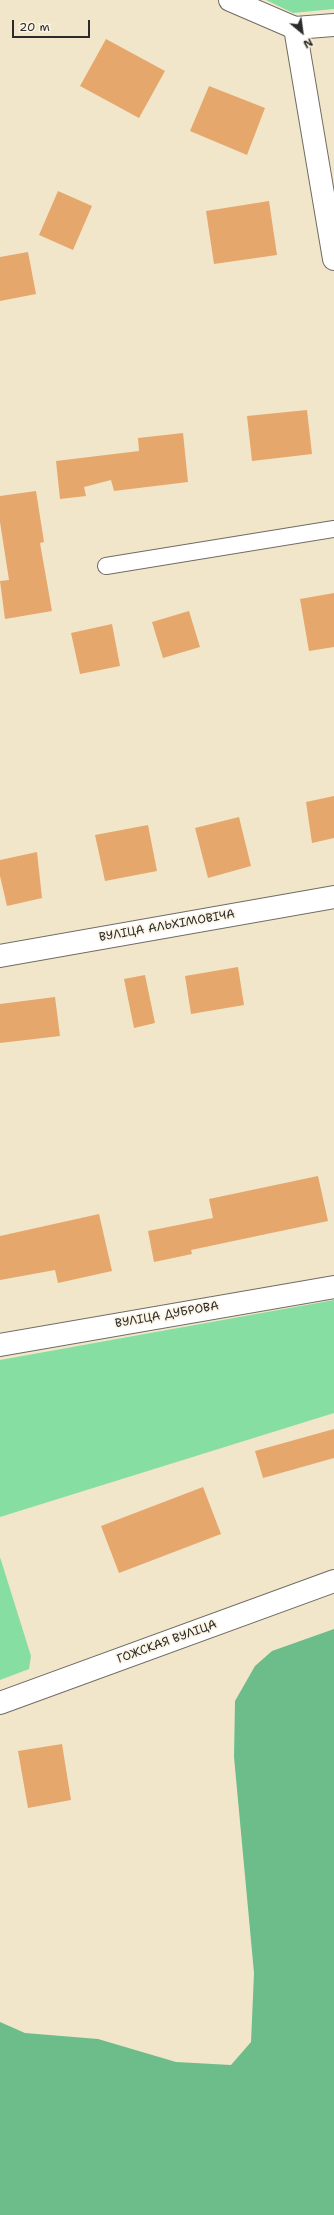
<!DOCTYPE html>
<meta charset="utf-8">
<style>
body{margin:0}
#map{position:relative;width:334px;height:2215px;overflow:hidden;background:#f1e6ca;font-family:"Shantell Sans",sans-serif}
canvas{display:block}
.north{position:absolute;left:282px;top:12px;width:40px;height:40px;-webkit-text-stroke:3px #fcf5e5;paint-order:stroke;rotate:151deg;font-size:11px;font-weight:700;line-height:16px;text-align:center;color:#2b2b2b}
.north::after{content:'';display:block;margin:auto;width:14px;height:18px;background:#2b2b2b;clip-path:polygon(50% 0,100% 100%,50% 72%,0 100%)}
.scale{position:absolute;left:12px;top:20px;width:78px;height:18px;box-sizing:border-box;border:2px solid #2b2b2b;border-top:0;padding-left:5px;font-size:12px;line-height:14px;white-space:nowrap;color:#2b2b2b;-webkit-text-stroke:3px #fcf5e5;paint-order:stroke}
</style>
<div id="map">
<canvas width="334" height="2215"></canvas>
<div class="north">N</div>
<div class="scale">20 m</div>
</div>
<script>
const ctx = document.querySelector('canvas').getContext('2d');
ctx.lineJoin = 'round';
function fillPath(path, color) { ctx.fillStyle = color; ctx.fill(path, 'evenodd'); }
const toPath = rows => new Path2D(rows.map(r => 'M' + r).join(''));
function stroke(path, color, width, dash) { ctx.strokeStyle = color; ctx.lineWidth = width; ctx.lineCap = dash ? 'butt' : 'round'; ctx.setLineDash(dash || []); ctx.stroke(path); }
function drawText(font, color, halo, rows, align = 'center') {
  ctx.font = font + ' "Shantell Sans",sans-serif'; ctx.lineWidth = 3.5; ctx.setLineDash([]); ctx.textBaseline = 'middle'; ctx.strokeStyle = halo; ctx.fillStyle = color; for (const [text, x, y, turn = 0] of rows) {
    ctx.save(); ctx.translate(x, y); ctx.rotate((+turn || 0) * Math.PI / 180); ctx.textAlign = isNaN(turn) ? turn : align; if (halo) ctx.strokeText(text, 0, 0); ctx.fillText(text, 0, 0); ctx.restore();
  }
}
fillPath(toPath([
 [266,0,334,0,334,9,293,13],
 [334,1300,334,1413,0,1517,0,1360],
 [0,1557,31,1656,29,1669,0,1680]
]), '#86dea3');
fillPath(toPath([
 [334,1629,334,2215,0,2215,0,2022,25,2033,98,2039,176,2062,231,2065,251,2042,254,1973,234,1757,235,1701,255,1666,272,1651]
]), '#6cbd89');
fillPath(toPath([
 [106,39,165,71,139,118,80,86],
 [209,86,265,108,247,155,190,131],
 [58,191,92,206,73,250,39,235],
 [269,201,277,255,214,264,206,211],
 [28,252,36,294,0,301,0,257],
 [307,410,312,454,252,461,247,416],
 [183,433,188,482,114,491,111,480,84,487,86,496,60,499,56,461,139,451,138,438],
 [36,491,44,542,40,543,52,611,5,619,0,581,9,580,0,522,0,496],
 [334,593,334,647,309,651,300,599],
 [189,611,200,647,163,658,152,622],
 [112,624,120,666,80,674,71,633],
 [334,796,334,838,312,843,306,802],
 [239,817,251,866,208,878,195,828],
 [148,825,157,871,105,881,95,835],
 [37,852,42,898,7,906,0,876,0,860],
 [238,967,244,1005,191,1014,185,976],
 [145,975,155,1023,134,1028,124,979],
 [55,997,60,1036,0,1043,0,1004],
 [318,1176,328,1221,191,1250,192,1254,154,1262,148,1231,213,1218,209,1199],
 [99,1214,112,1271,58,1283,55,1270,0,1280,0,1236],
 [334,1429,334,1458,263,1478,255,1451],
 [203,1487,221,1534,119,1573,101,1526],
 [62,1744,71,1800,28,1808,18,1751]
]), '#e6a76c');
const service = toPath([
 [106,566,334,529]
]);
const minor = toPath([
 [230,0,295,28,334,25],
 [295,28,334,259],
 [0,956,334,897],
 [0,1345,334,1287]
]);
const tertiary = toPath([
 [0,1703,334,1581]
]);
stroke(service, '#706c63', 18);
stroke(minor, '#706c63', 24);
stroke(tertiary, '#706c63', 24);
stroke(service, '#fff', 16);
stroke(minor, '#fff', 22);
stroke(tertiary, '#fff', 22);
drawText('12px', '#2b2b2b', '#fcf5e5', [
 ["ВУЛІЦА АЛЬХІМОВІЧА",167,926,-10],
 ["ВУЛІЦА ДУБРОВА",167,1315,-10],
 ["ГОЖСКАЯ ВУЛІЦА",167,1642,-20]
]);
</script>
